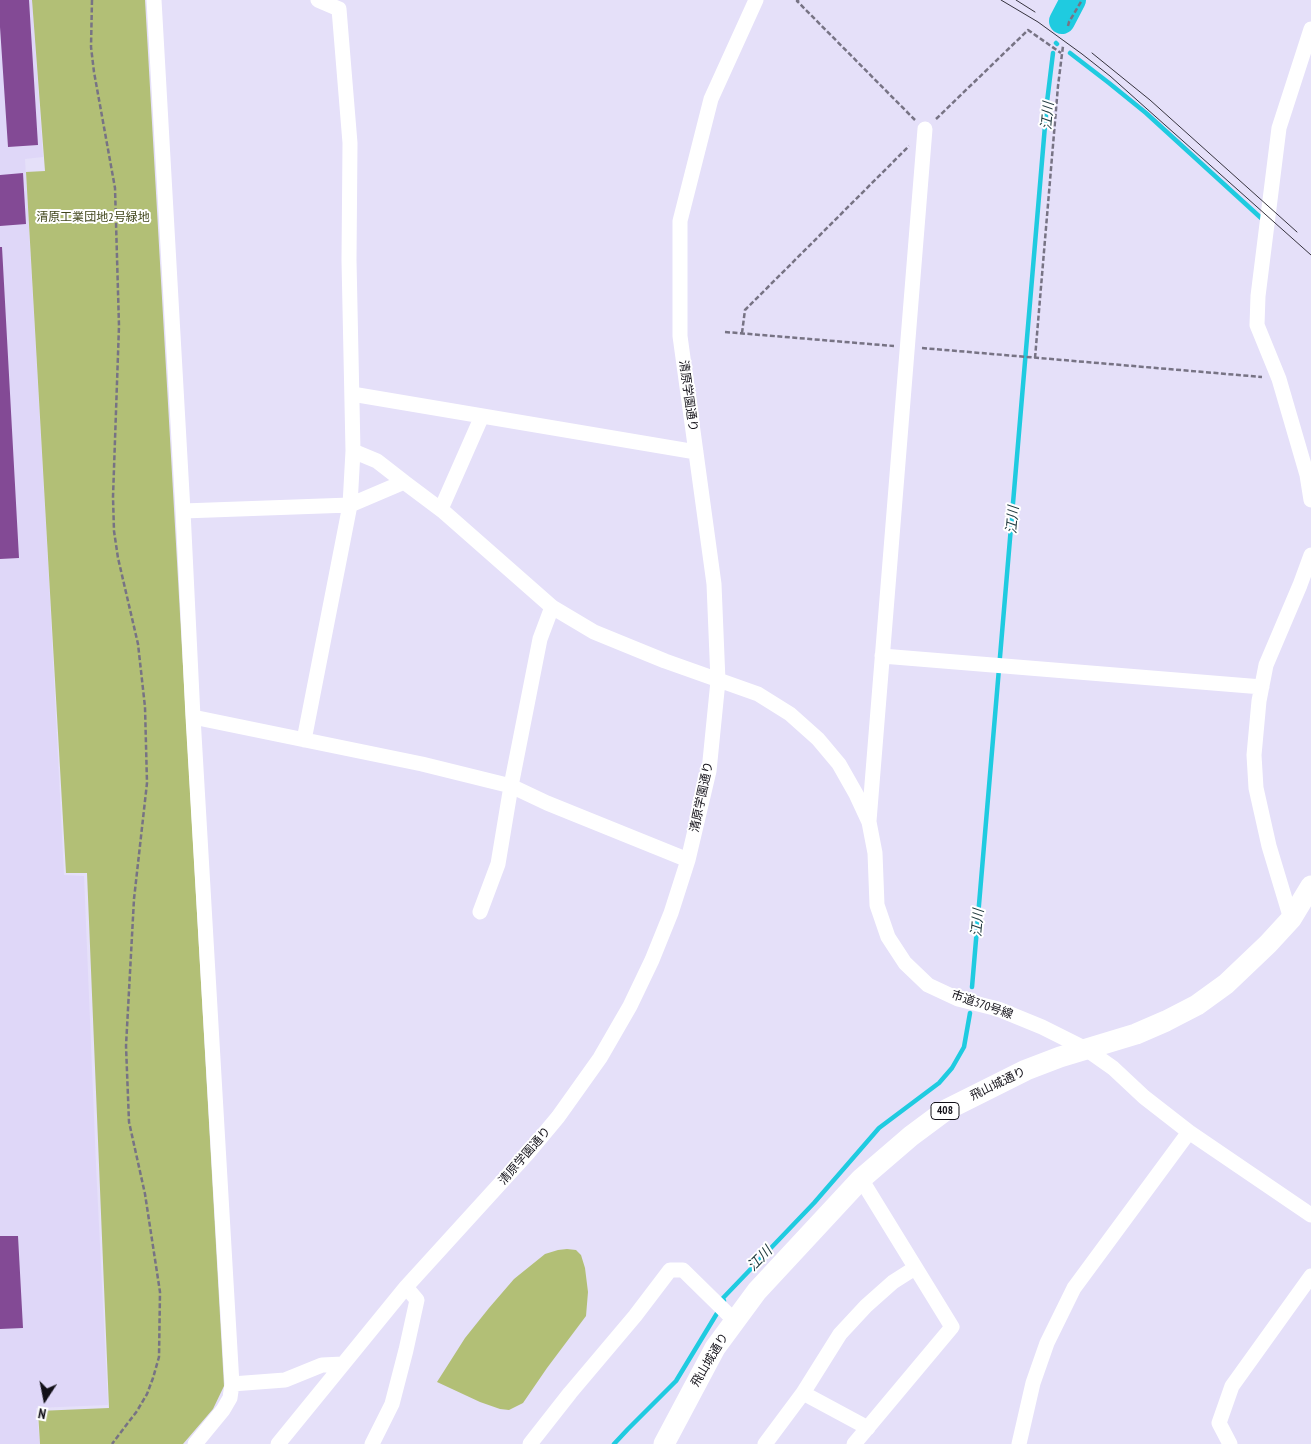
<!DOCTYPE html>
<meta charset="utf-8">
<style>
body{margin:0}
#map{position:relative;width:1311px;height:1444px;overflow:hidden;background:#e5e0f9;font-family:"PT Sans Narrow",sans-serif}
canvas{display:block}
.north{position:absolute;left:20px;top:1374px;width:50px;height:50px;-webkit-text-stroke:4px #fff;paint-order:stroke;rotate:191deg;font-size:14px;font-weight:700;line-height:20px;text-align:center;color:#131119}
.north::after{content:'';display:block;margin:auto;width:18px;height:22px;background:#131119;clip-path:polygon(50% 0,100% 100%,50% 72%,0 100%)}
</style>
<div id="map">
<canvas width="1311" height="1444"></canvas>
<div class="north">N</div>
</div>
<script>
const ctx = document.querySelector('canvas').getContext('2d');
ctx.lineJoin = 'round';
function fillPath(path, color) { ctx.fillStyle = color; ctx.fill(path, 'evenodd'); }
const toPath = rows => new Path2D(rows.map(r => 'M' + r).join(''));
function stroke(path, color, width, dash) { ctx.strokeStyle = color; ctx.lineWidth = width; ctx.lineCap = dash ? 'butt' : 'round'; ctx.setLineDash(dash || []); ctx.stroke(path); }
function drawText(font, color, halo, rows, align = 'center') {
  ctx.font = font + ' "PT Sans Narrow","Noto Sans JP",sans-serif'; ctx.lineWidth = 4; ctx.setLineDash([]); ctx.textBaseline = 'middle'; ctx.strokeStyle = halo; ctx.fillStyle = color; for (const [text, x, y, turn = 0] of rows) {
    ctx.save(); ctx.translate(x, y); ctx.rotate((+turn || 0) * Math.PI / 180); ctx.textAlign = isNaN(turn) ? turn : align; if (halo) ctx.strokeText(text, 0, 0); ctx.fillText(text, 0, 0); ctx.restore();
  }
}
fillPath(toPath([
 [0,0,32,0,43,157,25,159,49,580,64,875,84,876,96,1165,108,1405,36,1408,40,1444,0,1444]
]), '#dfd7f8');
fillPath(toPath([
 [32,0,145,0,224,1386,213,1409,183,1444,40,1444,38,1411,109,1408,87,873,66,873,26,172,45,171],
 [567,1249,576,1250,581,1255,585,1268,588,1292,586,1316,547,1368,523,1403,509,1410,500,1409,480,1402,437,1382,465,1338,489,1308,514,1279,545,1254,558,1250]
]), '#b2bf76');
stroke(toPath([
 [1056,43,1057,44],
 [1070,53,1109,83,1146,113,1261,218],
 [972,987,1047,102,1053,53],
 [723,1303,724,1301,723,1298,814,1203,879,1128,939,1083,952,1068,964,1047,970,1013],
 [614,1444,628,1429,676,1381,719,1310]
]), '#1fcbe0', 4.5);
stroke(toPath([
 [1062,21,1073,0]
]), '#1fcbe0', 26);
fillPath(toPath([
 [0,0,29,0,38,145,8,147,0,27],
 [23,173,26,224,0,226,0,175],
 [0,247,2,247,19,558,0,559],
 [0,1236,18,1236,23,1328,0,1329]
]), '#834a95');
stroke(toPath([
 [92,0,91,47,94,72,115,188,119,326,113,497,114,531,118,558,138,644,145,707,147,783,134,899,126,1046,129,1122,145,1194,160,1292,159,1357,153,1378,147,1394,137,1411,112,1444],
 [799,0,797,1,915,120],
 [1068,26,1069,22,1082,0],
 [936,119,1028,30,1061,53],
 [725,332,894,346],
 [742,333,745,310,909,146],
 [922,348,1262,377],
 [1035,358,1058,86,1063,46]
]), '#777384', 2.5, [5, 2.5]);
stroke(toPath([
 [154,0,183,511,193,717,232,1384],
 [1311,29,1279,128,1258,296,1257,325,1279,379,1307,475,1311,500],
 [352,394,696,452],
 [353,451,377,461,404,482],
 [441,509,482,416],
 [183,511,350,505,404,482,444,512,552,607,594,632,665,661,758,694,790,714,818,739,839,764,856,794,869,822,875,853,877,905,888,937,905,963,928,985,958,999,998,1009,1042,1027,1086,1049,1113,1068,1144,1097,1189,1132,1311,1215],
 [882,656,1262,687],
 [193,717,422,764,511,786,547,803,688,860],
 [304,740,350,505,353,451,349,260,350,143,339,9,318,0],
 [869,821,925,129],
 [480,912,498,864,511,786,540,639,552,607],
 [1291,919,1269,846,1256,788,1254,755,1259,701,1266,665,1300,585,1311,555],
 [803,1393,868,1428],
 [195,1444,223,1410,230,1398,232,1384,285,1380,322,1365,343,1364],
 [278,1444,406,1287,528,1153,558,1117,600,1058,630,1006,652,960,671,913,688,860,709,771,718,681,714,584,680,336,680,221,711,99,756,0],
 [372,1444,392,1404,406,1350,417,1300,406,1287],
 [530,1444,570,1393,635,1316,670,1270,683,1270,735,1321],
 [765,1444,803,1393,840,1334,866,1306,893,1282,915,1268],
 [854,1444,952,1327,861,1179],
 [1019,1444,1033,1383,1047,1343,1074,1288,1189,1132],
 [1230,1444,1219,1423,1232,1386,1311,1276]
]), '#fff', 15);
stroke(toPath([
 [664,1444,715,1348,757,1291,861,1179,911,1136,946,1110,1026,1070,1060,1057,1136,1034,1166,1021,1197,1005,1226,984,1268,944,1291,919,1311,886]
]), '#fff', 21);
stroke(toPath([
 [1001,0,1038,22,1082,54,1110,76,1311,255],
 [1016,0,1035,12],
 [1092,53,1150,100,1297,232]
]), '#35323d', 1);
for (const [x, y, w] of [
 [945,1111,28]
]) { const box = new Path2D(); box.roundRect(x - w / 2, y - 8.5, w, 17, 4); ctx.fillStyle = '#fff'; ctx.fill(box); stroke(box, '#131119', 1); }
drawText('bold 11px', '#131119', null, [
 ["408",945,1111]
]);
drawText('12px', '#40461c', '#fff', [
 ["清原工業団地2号緑地",93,218]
]);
drawText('12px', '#131119', '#fff', [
 ["清原学園通り",688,396,82],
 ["清原学園通り",702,797,-78],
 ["市道370号線",982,1005,19],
 ["飛山城通り",998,1084,-26],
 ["清原学園通り",525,1156,-49],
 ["飛山城通り",710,1360,-59]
]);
drawText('italic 14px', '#233c40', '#fff', [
 ["江川",1048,116,-85],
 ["江川",1013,520,-85],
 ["江川",978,923,-85],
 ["江川",760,1259,-46]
]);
</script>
